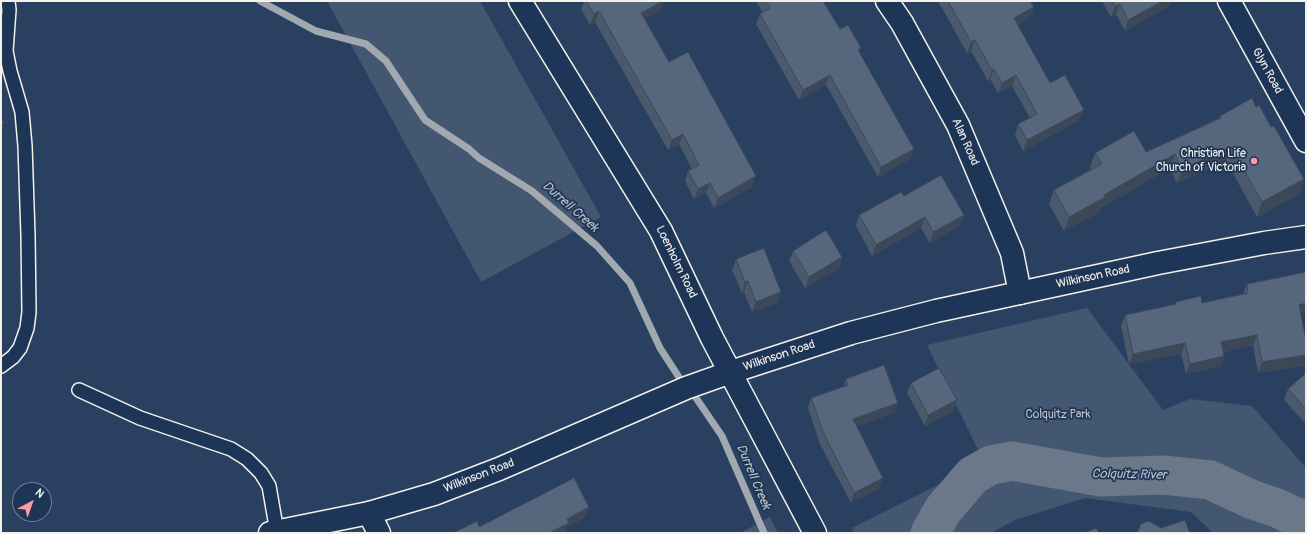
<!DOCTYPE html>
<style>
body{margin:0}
#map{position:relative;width:1307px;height:534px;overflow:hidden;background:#2a4060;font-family:Pangolin,sans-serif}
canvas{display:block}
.frame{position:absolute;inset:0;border:2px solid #f4f1e8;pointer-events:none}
.north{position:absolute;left:12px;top:482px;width:40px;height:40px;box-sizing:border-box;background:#1d3557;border:1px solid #738091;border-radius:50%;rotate:41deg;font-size:11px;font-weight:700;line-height:16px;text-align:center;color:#f4f1e8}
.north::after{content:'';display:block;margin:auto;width:14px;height:18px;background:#ff9aa2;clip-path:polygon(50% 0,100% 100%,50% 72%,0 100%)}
</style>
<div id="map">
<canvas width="1307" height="534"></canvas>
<div class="frame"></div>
<div class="north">N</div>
</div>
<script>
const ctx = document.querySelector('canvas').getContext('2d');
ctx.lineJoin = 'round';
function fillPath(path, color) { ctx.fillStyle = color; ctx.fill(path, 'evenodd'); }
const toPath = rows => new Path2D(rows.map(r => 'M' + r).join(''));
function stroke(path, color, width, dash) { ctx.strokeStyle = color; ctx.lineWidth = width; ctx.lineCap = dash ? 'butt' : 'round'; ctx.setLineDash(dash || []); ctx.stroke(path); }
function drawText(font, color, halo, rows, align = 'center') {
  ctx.font = font + ' Pangolin,sans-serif'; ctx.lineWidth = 3.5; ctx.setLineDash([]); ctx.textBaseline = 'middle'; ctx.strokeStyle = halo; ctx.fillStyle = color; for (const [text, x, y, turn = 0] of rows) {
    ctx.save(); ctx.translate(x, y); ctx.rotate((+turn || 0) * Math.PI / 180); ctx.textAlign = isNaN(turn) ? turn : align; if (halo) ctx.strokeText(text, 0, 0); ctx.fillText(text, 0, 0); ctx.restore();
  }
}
fillPath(toPath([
 [327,1,480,1,601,217,481,282],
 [1087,308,1163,410,1190,399,1252,406,1306,468,1306,533,1213,533,1191,512,1085,498,1015,520,991,533,854,533,852,528,984,462,927,345],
 [770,517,778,533,740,533]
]), '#445771');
stroke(toPath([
 [260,1,316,31,366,44,386,61,425,120,469,149,479,158,532,191,597,246,630,283,660,348,686,388,692,392,722,436,764,533]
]), '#a1a8b0', 7);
stroke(toPath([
 [930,533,943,510,973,475,991,465,1012,461,1101,477,1163,475,1210,480,1253,500,1277,508,1298,518,1306,518]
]), '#6a788a', 39);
const lane = toPath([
 [1,366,13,357,20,348,27,328,29,312,28,235,25,146,22,112,10,71,6,51,9,10,8,1],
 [79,390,140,418,231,449,247,459,261,473,269,486,277,532]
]);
const street = toPath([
 [520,1,661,231,712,338,815,533],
 [887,1,902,23,958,125,1012,253,1020,293],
 [1229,1,1306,141],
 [369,513,379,533]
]);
const secondary = toPath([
 [270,533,369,513,434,494,499,469,686,388,731,372,851,333,936,311,1158,263,1264,243,1306,237]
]);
stroke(lane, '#f4f1e8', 16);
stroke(street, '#f4f1e8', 25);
stroke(secondary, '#f4f1e8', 25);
stroke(lane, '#1d3557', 13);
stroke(street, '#1d3557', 22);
stroke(secondary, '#1d3557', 22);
fillPath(toPath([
 [583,1,664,1,660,11,645,19,669,62,752,187,714,208,706,193,694,199,685,181,688,171,692,169,679,144,668,150,595,22,590,25,581,9,584,2],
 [756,1,823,1,840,29,859,52,914,149,910,159,878,177,826,85,799,100,756,24,760,14,762,12],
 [938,1,1030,1,1034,7,1030,17,1017,25,1050,83,1080,120,1023,151,1015,135,1018,124,1030,118,1012,86,998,93,990,79,988,81,971,51,967,53],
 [1102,1,1170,1,1169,6,1125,31,1116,14,1111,17],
 [1256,107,1271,127,1304,179,1299,194,1257,217,1226,161,1177,183,1170,168,1101,208,1100,212,1064,231,1049,204,1054,190,1091,169,1090,167,1095,153,1146,152,1219,118,1220,116],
 [904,196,964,215,960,225,930,243,921,228,872,256,856,226,859,215],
 [793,251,842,257,839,268,805,288,789,261],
 [736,259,781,292,777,303,752,312,744,292,742,293,732,270],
 [1247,284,1301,314,1306,340,1306,361,1305,365,1258,373,1253,345,1224,352,1224,356,1221,366,1186,374,1181,354,1129,364,1121,326,1125,315,1175,305,1176,302,1202,303,1243,294],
 [1306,373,1306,424,1284,400,1288,389],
 [846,379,898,403,894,413,856,426,880,488,851,503,820,444,808,408,811,398,844,387],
 [911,383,957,400,953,411,925,426,907,393]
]), '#4a596c');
fillPath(toPath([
 [663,1,664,1,660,11,638,23,641,13],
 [1163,1,1170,1,1169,6,1125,31,1128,20],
 [1120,4,1116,14,1111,17,1115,6],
 [1034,7,1030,17,1010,29,1014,18],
 [599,11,595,22,590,25,594,14],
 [975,40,971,51,967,53,971,42],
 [994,69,990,79,988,81,992,70],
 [830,75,826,85,799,100,803,90],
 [1016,75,1012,86,998,93,1002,83],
 [1084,110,1080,120,1023,151,1027,140],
 [4,123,1,131,1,125],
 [683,134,679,144,668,150,672,140],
 [1231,147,1226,161,1177,183,1182,169],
 [914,149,910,159,878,177,881,167],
 [1175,154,1170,168,1101,208,1100,212,1064,231,1069,217,1104,195],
 [756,176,752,187,714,208,718,198],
 [1304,179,1299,194,1257,217,1262,202],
 [710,183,706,193,694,199,698,189],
 [964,215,960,225,930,243,933,232],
 [925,217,921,228,872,256,876,245],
 [842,257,839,268,805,288,809,277],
 [748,281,744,292,742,293,745,282],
 [781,292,777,303,752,312,756,302],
 [1306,303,1306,313,1295,315,1299,305],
 [1257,335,1253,345,1218,353,1221,342],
 [1185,343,1181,354,1129,364,1133,354],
 [1306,355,1306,361,1305,365,1258,373,1262,362],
 [1224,356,1221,366,1186,374,1190,364],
 [957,400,953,411,925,426,928,415],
 [898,403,894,413,849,429,853,419],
 [883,478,880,488,851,503,854,493],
 [589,507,585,518,567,527,565,533,549,533,567,519]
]), '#3c4858');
const building = toPath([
 [586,1,663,1,641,13,669,62,688,52,756,176,718,198,710,183,698,189,688,171,699,165,683,134,672,140,599,11,594,14,586,1],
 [766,1,823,1,840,29,848,25,861,48,858,50,914,149,881,167,830,75,803,90,760,14,770,8,766,1],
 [948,1,1030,1,1034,7,1014,18,1050,83,1065,75,1084,110,1027,140,1018,124,1037,114,1016,75,1002,83,994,69,992,70,975,40,971,42,948,1],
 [1112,1,1163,1,1128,20,1120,4,1115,6,1112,1],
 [1252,98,1256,107,1259,105,1271,127,1274,126,1304,179,1262,202,1231,147,1182,169,1175,154,1104,195,1105,197,1069,217,1054,190,1102,164,1095,153,1134,131,1146,152,1221,118,1220,116,1252,98],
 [1,119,4,123,1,125,1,119],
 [941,175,964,215,933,232,925,217,876,245,859,215,901,192,904,196,941,175],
 [826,230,842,257,809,277,793,251,826,230],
 [764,248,781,292,756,302,748,281,745,282,736,259,764,248],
 [1306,272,1306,303,1299,305,1306,340,1306,355,1262,362,1257,335,1221,342,1224,356,1190,364,1185,343,1133,354,1125,315,1176,304,1176,302,1201,296,1202,303,1248,293,1247,284,1306,272],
 [884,365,898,403,853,419,883,478,854,493,824,434,811,398,848,385,846,379,884,365],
 [939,368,957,400,928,415,911,383,939,368],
 [1306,373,1306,409,1288,389,1306,373],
 [574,478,589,507,567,519,569,523,549,533,453,533,477,521,479,527,574,478],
 [1185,520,1190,533,1137,533,1141,524,1149,521,1161,528,1185,520],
 [1096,528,1099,533,1085,533,1096,528]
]);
fillPath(building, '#56677d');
stroke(building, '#3c4858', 1);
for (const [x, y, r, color] of [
 [1254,161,4,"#ff9aa2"]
]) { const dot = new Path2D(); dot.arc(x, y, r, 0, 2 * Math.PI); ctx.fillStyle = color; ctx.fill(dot); stroke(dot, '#1d3557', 1.5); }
drawText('12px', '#f4f1e8', '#1d3557', [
 ["Glyn Road",1267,71,61],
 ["Alan Road",965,142,66],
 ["Loenholm Road",676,262,64],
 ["Wilkinson Road",1093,277,-12],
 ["Wilkinson Road",779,356,-18],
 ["Wilkinson Road",479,476,-21]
]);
drawText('12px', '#f4f1e8', '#1d3557', [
 ["Christian Life",1246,154],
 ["Church of Victoria",1246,168]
], 'right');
drawText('12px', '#bfc3c4', '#1d3557', [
 ["Colquitz Park",1058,415]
]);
drawText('italic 13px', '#bdc1c2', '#1d3557', [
 ["Durrell Creek",570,207,41],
 ["Colquitz River",1129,475,1],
 ["Durrell Creek",753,477,67]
]);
</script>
